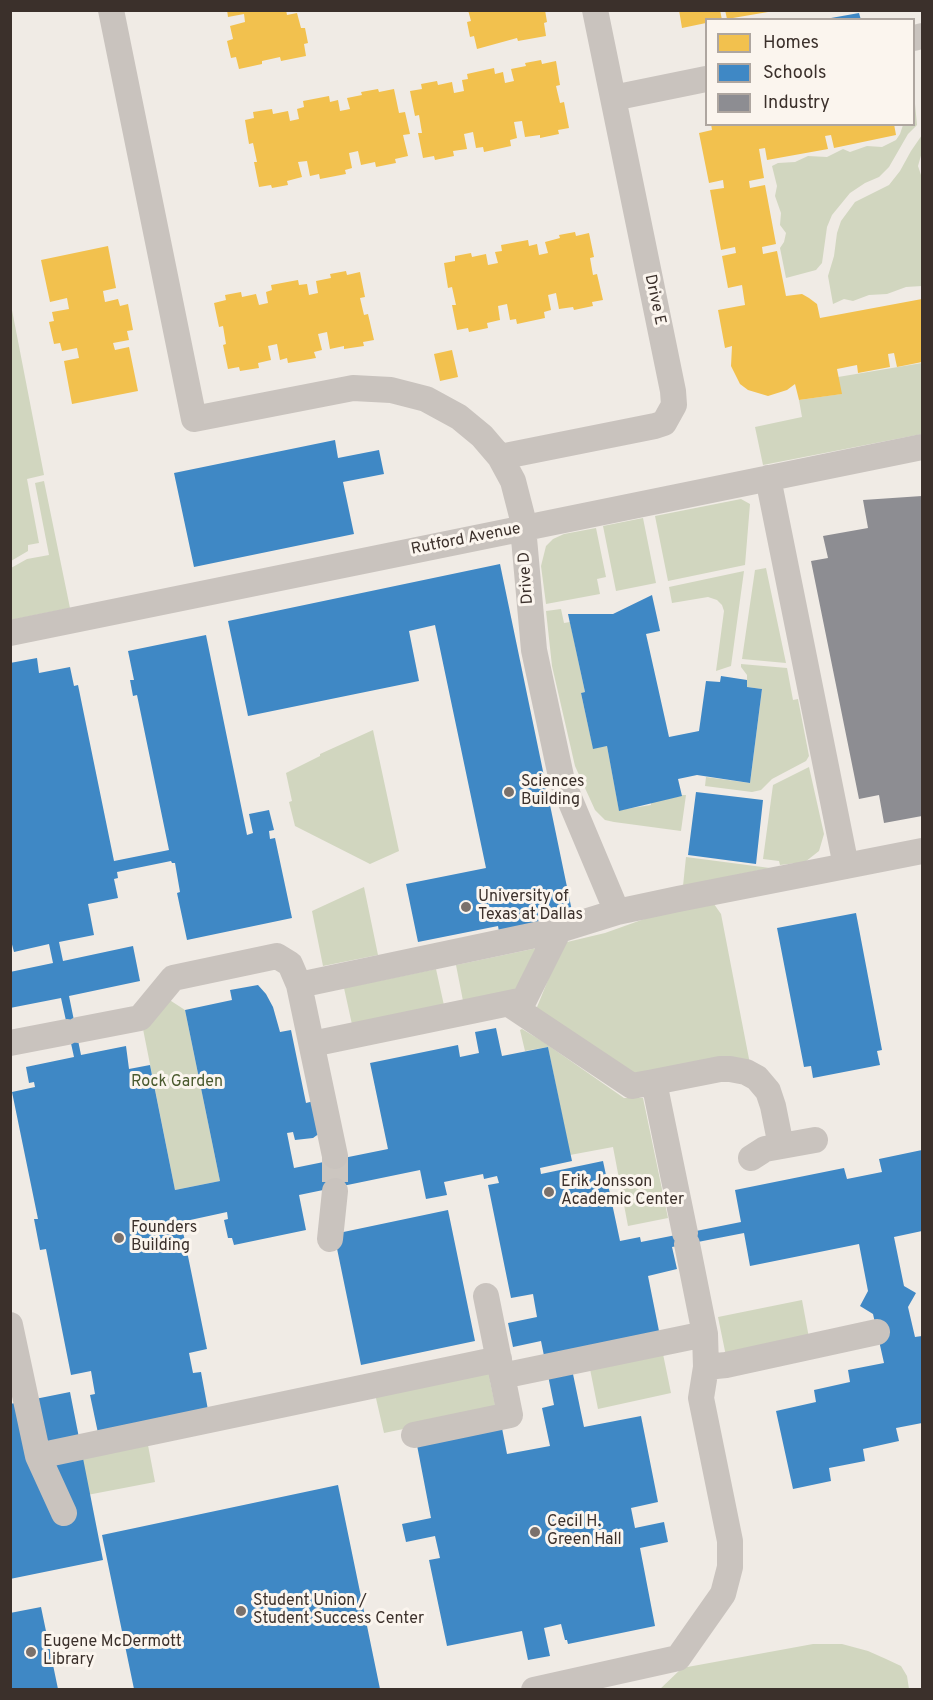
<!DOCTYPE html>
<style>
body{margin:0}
#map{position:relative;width:933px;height:1700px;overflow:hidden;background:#f0ebe5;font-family:Overpass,sans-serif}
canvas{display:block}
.frame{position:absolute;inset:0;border:12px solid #3b302b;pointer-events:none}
.legend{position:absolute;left:705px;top:18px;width:210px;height:108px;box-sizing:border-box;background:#fbf5ee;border:2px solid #aea6a0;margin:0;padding:8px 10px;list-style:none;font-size:18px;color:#3b302b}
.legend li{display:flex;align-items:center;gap:12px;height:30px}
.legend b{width:30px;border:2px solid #aea6a0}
</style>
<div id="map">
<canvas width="933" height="1700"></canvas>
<div class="frame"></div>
<ul class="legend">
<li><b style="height:16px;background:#f2c14e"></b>Homes</li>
<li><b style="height:16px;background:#3f88c5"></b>Schools</li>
<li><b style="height:16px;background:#8d8d92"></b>Industry</li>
</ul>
</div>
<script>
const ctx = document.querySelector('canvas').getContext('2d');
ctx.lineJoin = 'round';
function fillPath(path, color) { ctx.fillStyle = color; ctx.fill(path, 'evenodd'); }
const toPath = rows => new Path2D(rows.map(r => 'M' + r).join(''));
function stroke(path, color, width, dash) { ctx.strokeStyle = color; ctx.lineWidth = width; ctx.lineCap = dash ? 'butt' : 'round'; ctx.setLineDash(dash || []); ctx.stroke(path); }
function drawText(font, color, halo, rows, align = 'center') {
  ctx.font = font + ' Overpass,sans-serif'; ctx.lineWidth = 6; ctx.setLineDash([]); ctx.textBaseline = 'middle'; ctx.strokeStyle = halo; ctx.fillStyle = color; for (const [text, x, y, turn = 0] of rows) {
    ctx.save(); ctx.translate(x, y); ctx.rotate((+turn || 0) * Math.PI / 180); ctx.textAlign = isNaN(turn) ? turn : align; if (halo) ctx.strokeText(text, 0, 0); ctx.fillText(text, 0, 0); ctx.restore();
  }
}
fillPath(toPath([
 [915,104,917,125,908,134,889,167,879,177,865,183,850,193,832,215,827,227,822,263,816,270,786,278,780,248,784,242,786,233,780,225,781,213,775,196,777,186,772,166,778,163,795,162,808,156,827,157,843,149,850,152,867,146,882,147,896,140,900,134,903,125,914,124],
 [922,135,922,152,918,166,922,178,922,286,906,287,887,294,869,295,853,301,844,299,833,304,828,276,834,256,837,233,841,221,855,202,889,185,900,171,911,151],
 [11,305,44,475,27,479,39,543,28,545,28,551,11,561],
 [922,363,922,434,763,465,755,427,802,417,799,400,841,394,838,377],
 [44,481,70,608,11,620,11,568,27,559,49,555,35,483],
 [741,499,750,504,745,565,668,581,655,516],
 [643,518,656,583,616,591,603,526],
 [596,528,606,577,597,579,600,594,546,604,541,566,546,546,553,539,564,534],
 [766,568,786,663,742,659,755,570],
 [744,571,731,666,716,671,724,611,722,605,717,600,708,597,672,603,669,587],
 [561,609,564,623,570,622,585,692,581,693,593,748,607,746,619,810,651,805,651,802,681,796,681,795,686,795,681,831,614,822,605,820,595,810,575,766,552,666,546,611],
 [741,664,787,668,793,700,798,699,809,756,806,761,772,779,761,790,752,792,705,786,706,777,750,783,762,689,747,687,747,675,741,667],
 [373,730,399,851,370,864,295,826,289,802,292,801,286,773,320,756,320,754],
 [809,767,824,834,819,851,805,862,780,865,779,861,763,859,773,785],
 [686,857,770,868,683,886],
 [364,887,378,955,323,966,312,911],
 [714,904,721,914,750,1064,634,1075,535,1012,563,943,605,933,647,918],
 [537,948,512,996,464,1006,456,965],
 [436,969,445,1010,353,1029,344,988],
 [168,999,185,1010,220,1181,175,1190,143,1029],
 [522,1029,542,1041,624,1098,643,1098,668,1218,628,1226,613,1147,570,1155,548,1047,525,1051,520,1030],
 [802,1300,809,1338,726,1356,718,1317],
 [663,1354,671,1393,598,1409,590,1369],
 [488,1371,496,1410,384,1433,375,1394],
 [147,1440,155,1482,82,1496,74,1455],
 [813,1644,842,1644,868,1651,886,1659,901,1666,907,1676,909,1689,659,1690,682,1668]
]), '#d1d6bf');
fillPath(toPath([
 [227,10,286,10,287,15,297,13,301,28,305,28,308,43,304,44,306,56,281,61,280,57,262,61,262,64,239,69,236,57,231,58,227,41,233,39,230,26,245,22,244,14,228,17],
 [468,10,545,10,547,22,544,23,546,36,518,41,517,38,477,49,474,36,470,37,467,22,471,21],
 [679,10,720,10,722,20,706,20,706,23,682,28],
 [725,10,768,10,768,12,727,19],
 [541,60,542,64,556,61,560,85,556,86,560,103,564,102,569,128,558,130,559,134,540,138,540,135,525,137,522,121,514,122,517,138,510,140,511,146,484,152,483,147,476,148,473,132,464,134,467,149,453,151,454,156,435,160,434,156,423,158,418,133,422,133,419,115,415,116,410,91,422,89,421,84,437,81,438,85,452,82,454,93,464,91,462,80,468,79,467,74,494,68,495,74,503,72,505,83,514,81,511,69,526,66,525,63],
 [378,89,379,92,394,89,399,113,405,112,410,134,403,135,408,156,395,159,396,163,376,167,375,162,361,165,358,151,349,153,352,168,345,170,346,174,320,179,319,174,310,176,307,161,298,162,302,177,287,181,288,185,272,188,271,185,259,187,254,162,257,162,253,143,249,144,245,120,254,118,253,112,272,109,273,114,288,111,290,121,299,119,297,109,304,107,303,101,329,96,330,102,338,100,340,111,350,109,347,98,362,95,361,92],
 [711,124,894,124,896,135,834,148,831,135,825,136,828,149,767,160,765,148,759,149,764,178,749,181,750,188,765,185,776,244,762,247,763,254,777,251,786,296,802,294,809,298,817,304,820,318,922,299,922,362,897,367,894,353,888,354,890,367,858,373,857,365,837,369,842,394,799,400,795,384,787,390,768,396,748,390,740,384,731,366,732,346,725,348,718,310,745,305,742,285,728,288,722,256,736,253,735,247,721,250,710,190,724,188,723,180,709,183,699,133,712,130],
 [575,232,576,236,589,233,594,257,590,258,593,275,597,274,603,300,592,302,593,306,574,310,573,307,559,309,556,293,548,295,551,310,544,312,545,318,517,324,516,319,510,320,507,304,498,306,500,320,487,323,488,328,469,332,468,328,457,330,452,305,456,305,452,287,448,288,444,263,455,261,455,256,471,253,472,257,486,254,488,265,498,263,495,252,502,251,501,245,528,240,529,246,537,244,539,255,548,253,545,242,560,238,559,235],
 [108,246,116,288,103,291,105,302,118,299,120,306,128,304,133,330,127,331,129,340,113,343,115,350,129,347,138,391,72,404,64,361,79,358,77,348,62,351,60,343,54,344,49,322,54,321,52,312,69,309,67,298,50,302,41,260],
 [346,271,347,275,360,272,365,297,360,298,364,315,368,314,374,340,363,342,364,346,344,349,344,346,330,349,327,332,318,334,322,350,314,352,316,358,288,363,287,358,280,360,277,344,268,346,271,360,258,363,259,368,240,371,239,367,228,369,223,345,226,344,223,326,219,327,214,303,226,300,225,295,241,292,242,297,256,294,259,305,268,303,266,292,272,290,271,285,298,280,299,285,307,284,309,295,318,293,316,281,331,278,330,274],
 [452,350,458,377,440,381,434,354]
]), '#f2c14e');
fillPath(toPath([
 [859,13,861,20,831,20,831,18],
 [335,440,338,458,379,450,384,474,343,482,354,534,194,567,174,473],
 [500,564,572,911,542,917,544,928,500,937,498,926,418,942,406,884,486,868,435,625,409,631,419,681,248,716,228,621],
 [652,595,660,631,646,634,669,737,699,731,706,681,720,682,721,676,747,680,747,687,762,689,750,783,697,775,678,779,682,796,619,811,607,746,593,749,581,693,585,692,568,614,613,614],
 [206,635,247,835,253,833,249,814,269,810,274,830,269,831,270,839,275,838,292,918,187,940,177,893,180,892,175,863,172,863,171,861,117,872,118,878,114,879,118,898,88,904,94,935,59,942,63,961,133,946,140,981,69,996,81,1055,126,1046,129,1069,150,1065,175,1190,220,1181,185,1010,232,1000,230,990,258,985,266,994,273,1007,280,1032,291,1030,306,1103,314,1101,320,1133,313,1138,295,1140,293,1132,287,1133,294,1168,388,1149,370,1063,458,1045,460,1057,479,1053,475,1032,496,1028,502,1056,548,1047,572,1161,540,1168,541,1174,603,1161,620,1241,640,1237,641,1242,741,1222,735,1190,844,1168,847,1179,882,1172,879,1159,922,1150,922,1231,894,1237,904,1286,916,1293,908,1307,915,1337,922,1336,922,1423,896,1428,899,1441,863,1449,865,1461,829,1468,831,1481,793,1489,776,1411,816,1402,814,1390,850,1382,848,1370,884,1363,873,1314,860,1306,868,1291,859,1244,750,1266,744,1233,672,1247,677,1269,648,1276,659,1331,568,1350,584,1427,641,1416,658,1502,631,1508,635,1528,664,1522,668,1542,640,1548,655,1626,568,1644,567,1640,565,1640,561,1624,544,1628,550,1656,528,1660,522,1631,447,1646,429,1560,440,1558,435,1536,406,1542,402,1524,431,1518,416,1440,501,1423,507,1454,550,1446,542,1408,554,1405,541,1341,513,1347,508,1323,537,1317,533,1294,511,1298,488,1185,499,1183,497,1176,484,1179,483,1174,444,1182,447,1195,426,1199,420,1170,299,1195,306,1230,234,1245,232,1238,228,1238,224,1220,228,1219,227,1212,181,1222,207,1349,189,1353,193,1373,201,1372,208,1410,98,1433,90,1395,95,1394,91,1371,71,1375,46,1249,40,1250,34,1219,38,1219,12,1092,35,1087,34,1082,29,1083,26,1067,74,1057,61,998,10,1008,10,972,53,963,49,944,14,952,10,937,10,663,37,658,39,673,70,667,74,686,78,685,114,861,169,850,137,695,133,696,130,680,134,680,128,651],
 [696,792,763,800,756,864,688,855],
 [856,913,882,1050,877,1051,880,1065,813,1078,811,1066,804,1067,777,928],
 [448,1210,475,1341,361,1365,334,1234],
 [70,1392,103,1560,10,1579,10,1404],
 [338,1485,380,1689,134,1689,102,1535],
 [41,1607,58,1689,10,1689,10,1613]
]), '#3f88c5');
fillPath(toPath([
 [922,496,922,816,884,823,879,795,859,799,811,561,828,558,823,536,868,528,863,500]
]), '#8d8d92');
stroke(toPath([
 [335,1156,335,1191]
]), '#ccc6c0', 26, [26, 13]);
stroke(toPath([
 [111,10,194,419,353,388,391,390,426,399,459,417,482,436,500,457,513,481,522,516,534,650,562,781,617,912],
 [914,38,922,36],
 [613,98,706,79],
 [500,457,655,426,664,423,674,405,673,391,595,10],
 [768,478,846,866],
 [10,633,922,447],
 [299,985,559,930,617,912,678,899,922,851],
 [509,1004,632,1086,654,1082,685,1233],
 [78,1030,140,1018,173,978,277,956,290,964,299,985,335,1156],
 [10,1043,67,1032],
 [312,1044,524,1000,559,930],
 [654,1082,720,1069,730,1069,746,1072,757,1078,768,1091,773,1106,781,1146],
 [751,1158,765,1149,815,1140],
 [330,1239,335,1191],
 [10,1325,38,1456,64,1513],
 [706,1367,726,1365,877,1332],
 [502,1376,705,1334],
 [414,1435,510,1415,486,1296],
 [38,1456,499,1359],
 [534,1690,678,1658,723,1594,730,1567,730,1541,701,1398,706,1367,705,1334,687,1244]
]), '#c9c3be', 26);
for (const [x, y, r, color] of [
 [509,792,6,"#7a716c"],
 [466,907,6,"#7a716c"],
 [549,1192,6,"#7a716c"],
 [119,1238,6,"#7a716c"],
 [535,1532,6,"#7a716c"],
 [241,1611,6,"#7a716c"],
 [31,1652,6,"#7a716c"]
]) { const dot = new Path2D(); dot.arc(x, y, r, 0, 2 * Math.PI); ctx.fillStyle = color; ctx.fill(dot); stroke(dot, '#fbf5ee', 2); }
drawText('16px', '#3b302b', '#fbf5ee', [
 ["Drive E",654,300,78],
 ["Rutford Avenue",466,540,-11],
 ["Drive D",527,578,-94]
]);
drawText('16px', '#3b302b', '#fbf5ee', [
 ["Sciences",521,783],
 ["Building",521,801],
 ["University of",478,898],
 ["Texas at Dallas",478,916],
 ["Erik Jonsson",561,1183],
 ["Academic Center",561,1201],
 ["Founders",131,1229],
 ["Building",131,1247],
 ["Cecil H.",547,1523],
 ["Green Hall",547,1541],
 ["Student Union /",253,1602],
 ["Student Success Center",253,1620],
 ["Eugene McDermott",43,1643],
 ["Library",43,1661]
], 'left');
drawText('16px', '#4a5a2e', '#fbf5ee', [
 ["Rock Garden",177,1083]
]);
</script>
